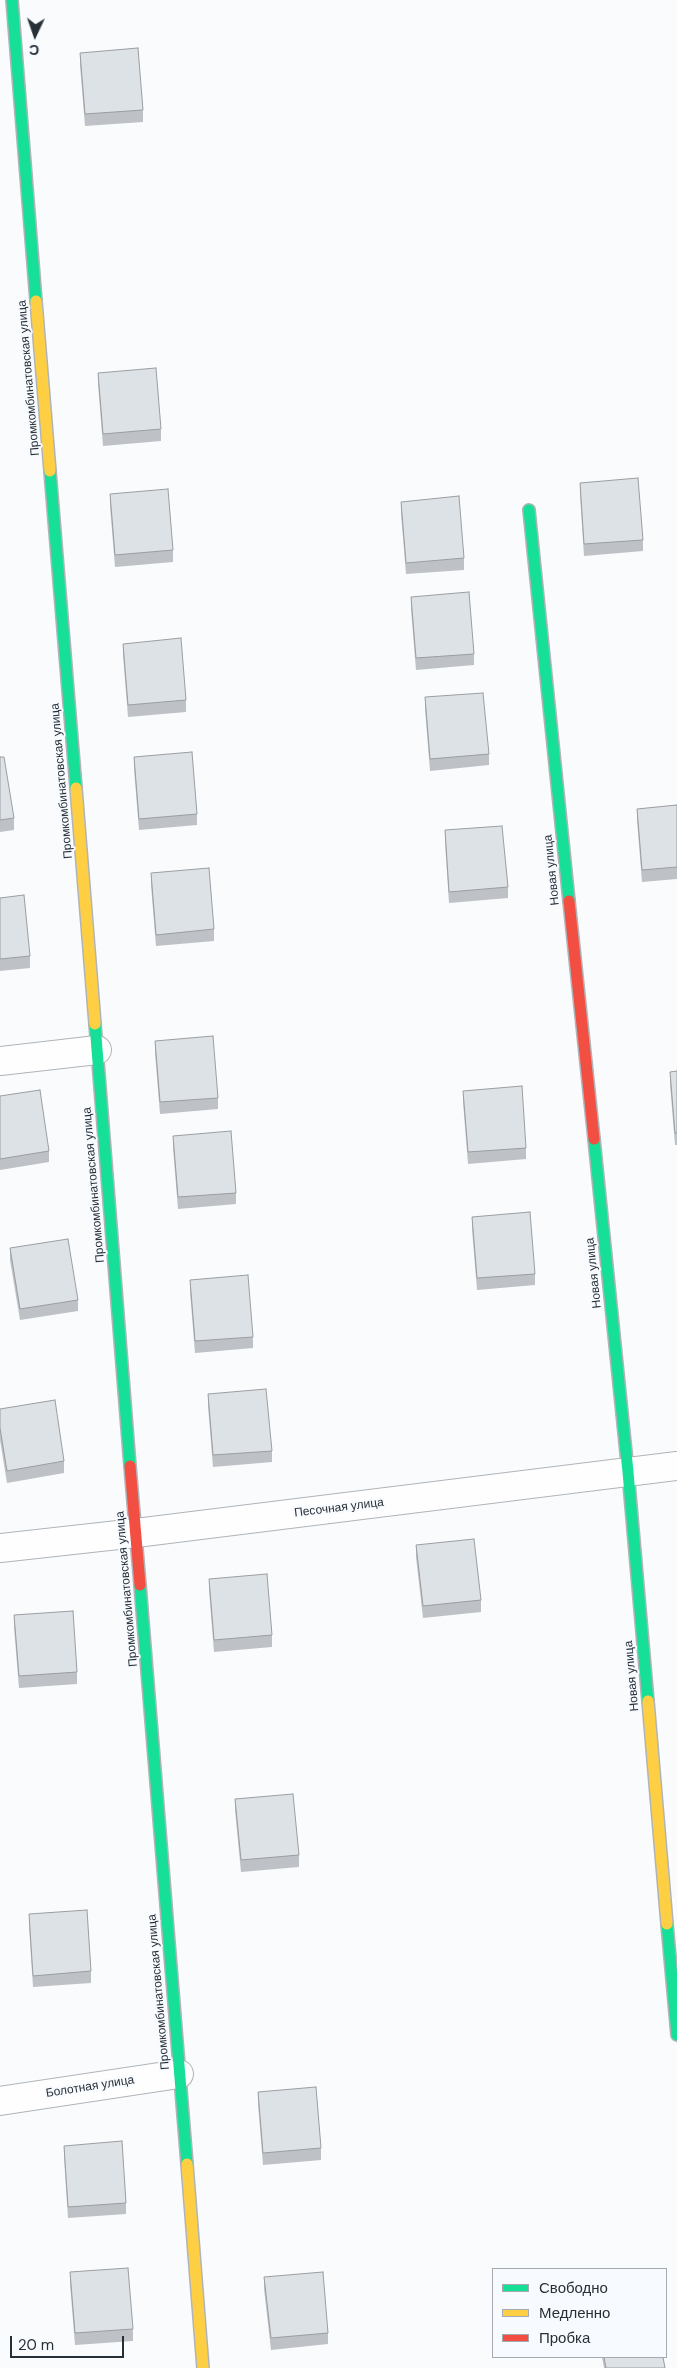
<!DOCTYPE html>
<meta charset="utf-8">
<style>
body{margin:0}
#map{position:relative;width:677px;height:2368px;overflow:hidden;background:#f9fbfd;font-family:"DM Sans",sans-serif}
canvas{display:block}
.legend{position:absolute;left:492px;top:2268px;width:175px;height:90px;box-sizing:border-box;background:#f7fbff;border:1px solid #a4aaaf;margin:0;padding:6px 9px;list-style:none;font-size:15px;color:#283037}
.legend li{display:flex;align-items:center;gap:10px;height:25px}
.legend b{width:25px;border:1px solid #a4aaaf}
.north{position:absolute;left:10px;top:10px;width:50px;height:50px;-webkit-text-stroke:4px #f7fbff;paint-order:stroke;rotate:183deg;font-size:14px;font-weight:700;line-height:20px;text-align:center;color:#283037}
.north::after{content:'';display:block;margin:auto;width:18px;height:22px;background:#283037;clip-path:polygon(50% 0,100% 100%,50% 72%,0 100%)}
.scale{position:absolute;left:10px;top:2336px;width:114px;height:22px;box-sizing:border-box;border:2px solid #283037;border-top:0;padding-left:6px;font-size:15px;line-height:18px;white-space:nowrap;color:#283037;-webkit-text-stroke:4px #f7fbff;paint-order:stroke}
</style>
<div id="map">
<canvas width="677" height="2368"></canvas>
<ul class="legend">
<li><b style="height:6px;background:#16e098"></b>Свободно</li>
<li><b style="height:6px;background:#ffcf43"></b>Медленно</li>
<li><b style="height:6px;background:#f24e42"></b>Пробка</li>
</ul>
<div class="north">С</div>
<div class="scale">20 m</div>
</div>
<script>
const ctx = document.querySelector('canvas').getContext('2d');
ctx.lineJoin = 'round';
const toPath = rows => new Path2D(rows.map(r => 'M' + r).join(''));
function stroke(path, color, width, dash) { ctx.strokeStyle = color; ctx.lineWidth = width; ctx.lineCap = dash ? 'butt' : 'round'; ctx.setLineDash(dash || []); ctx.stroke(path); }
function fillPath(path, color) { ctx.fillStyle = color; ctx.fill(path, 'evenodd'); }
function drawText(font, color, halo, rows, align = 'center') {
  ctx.font = font + ' "DM Sans",sans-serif'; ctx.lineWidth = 4; ctx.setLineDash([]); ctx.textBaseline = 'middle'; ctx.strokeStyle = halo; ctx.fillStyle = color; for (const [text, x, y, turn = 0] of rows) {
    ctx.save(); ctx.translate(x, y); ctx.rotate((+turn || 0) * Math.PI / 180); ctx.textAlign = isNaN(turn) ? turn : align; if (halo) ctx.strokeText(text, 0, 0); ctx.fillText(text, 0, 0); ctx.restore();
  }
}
const street = toPath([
 [0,1061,97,1050],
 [0,1548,136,1533,677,1466],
 [0,2101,179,2074]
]);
const fast = toPath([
 [12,0,36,301],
 [50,471,76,788],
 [529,510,569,901],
 [95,1024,130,1466],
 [594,1139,628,1472,648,1701],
 [140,1585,187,2164],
 [667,1924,677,2035]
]);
const slow = toPath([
 [36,301,50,471],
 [76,788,95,1024],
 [648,1701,667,1924],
 [187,2164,203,2368]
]);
const jam = toPath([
 [569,901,594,1139],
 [130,1466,140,1585]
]);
stroke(street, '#b0b4b8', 30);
stroke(fast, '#b0b4b8', 14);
stroke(slow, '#b0b4b8', 14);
stroke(jam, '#b0b4b8', 14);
stroke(street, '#fefeff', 28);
stroke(fast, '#16e098', 11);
stroke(slow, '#ffcf43', 11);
stroke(jam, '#f24e42', 11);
fillPath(toPath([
 [80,53,143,110,143,122,85,126,80,65],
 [98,373,161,429,161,441,103,446,98,384],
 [580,483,643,540,643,551,584,556,580,495],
 [110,494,173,550,173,562,115,567,110,506],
 [401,502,464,558,464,570,406,574,401,513],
 [411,597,474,654,474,665,416,670,411,609],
 [123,644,186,700,186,712,128,717,123,655],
 [425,697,489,754,489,765,430,771,425,709],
 [0,757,14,818,14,830,0,832],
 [134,757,197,814,197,825,139,830,134,769],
 [677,805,677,879,642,882,637,820,637,809],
 [445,830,508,887,508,898,449,903,445,842],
 [151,873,214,929,214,941,156,946,151,885],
 [0,898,30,956,30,968,0,971],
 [155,1041,218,1098,218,1109,160,1114,155,1053],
 [677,1071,677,1145,675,1145,670,1084,670,1072],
 [463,1091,526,1148,526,1159,468,1164,463,1102],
 [0,1096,49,1151,49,1162,0,1170],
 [173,1136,236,1193,236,1204,178,1209,173,1148],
 [472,1217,535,1274,535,1285,477,1290,472,1229],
 [10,1248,78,1300,78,1311,20,1320,10,1260],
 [190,1280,253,1337,253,1348,195,1353,190,1292],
 [208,1394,272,1451,272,1462,213,1467,208,1406],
 [0,1409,64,1461,64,1473,7,1483,0,1440],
 [416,1545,481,1600,481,1612,423,1618,416,1557],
 [209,1579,272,1635,272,1647,214,1652,209,1590],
 [14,1615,77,1672,77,1684,19,1688,14,1627],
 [235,1799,299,1855,299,1867,241,1872,235,1810],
 [29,1914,91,1971,91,1983,33,1987,29,1926],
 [258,2092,321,2148,321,2160,263,2165,258,2104],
 [64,2146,126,2203,126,2214,68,2218,64,2157],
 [70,2272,133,2329,133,2341,75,2345,70,2284],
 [264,2277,328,2333,328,2344,271,2350,264,2289],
 [602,2357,663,2357,665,2368,604,2368]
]), '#bec2c6');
const building = toPath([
 [138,48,143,110,85,114,80,53,138,48],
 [156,368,161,429,103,434,98,373,156,368],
 [638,478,643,540,584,544,580,483,638,478],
 [168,489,173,550,115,555,110,494,168,489],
 [459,496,464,558,406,563,401,502,459,496],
 [469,592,474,654,416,658,411,597,469,592],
 [181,638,186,700,128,705,123,644,181,638],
 [483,693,489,754,430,759,425,697,483,693],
 [192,752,197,814,139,819,134,757,192,752],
 [0,757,4,757,14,818,0,820,0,757],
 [677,805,677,867,642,870,637,809,677,805],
 [502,826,508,887,449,892,445,830,502,826],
 [209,868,214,929,156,935,151,873,209,868],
 [24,895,30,956,0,959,0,898,24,895],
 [213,1036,218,1098,160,1102,155,1041,213,1036],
 [677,1071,677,1133,675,1133,670,1072,677,1071],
 [522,1086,526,1148,468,1152,463,1091,522,1086],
 [40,1090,49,1151,0,1159,0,1096,40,1090],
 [231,1131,236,1193,178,1197,173,1136,231,1131],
 [530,1212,535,1274,477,1278,472,1217,530,1212],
 [68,1239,78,1300,20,1309,10,1248,68,1239],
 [248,1275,253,1337,195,1341,190,1280,248,1275],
 [266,1389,272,1451,213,1455,208,1394,266,1389],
 [55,1400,64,1461,7,1471,0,1428,0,1409,55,1400],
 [474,1539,481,1600,423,1606,416,1545,474,1539],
 [267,1574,272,1635,214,1640,209,1579,267,1574],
 [73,1611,77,1672,19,1676,14,1615,73,1611],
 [293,1794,299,1855,241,1860,235,1799,293,1794],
 [87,1910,91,1971,33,1976,29,1914,87,1910],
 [316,2087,321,2148,263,2153,258,2092,316,2087],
 [122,2141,126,2203,68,2207,64,2146,122,2141],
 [128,2268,133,2329,75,2333,70,2272,128,2268],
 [323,2272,328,2333,271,2338,264,2277,323,2272],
 [604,2357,663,2357,665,2368,606,2368,604,2357]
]);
fillPath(building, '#dde2e6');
stroke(building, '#9b9ea1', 1);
drawText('12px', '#283037', '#f7fbff', [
 ["Промкомбинатовская улица",29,378,-95],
 ["Промкомбинатовская улица",62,781,-95],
 ["Новая улица",552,870,-96],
 ["Промкомбинатовская улица",94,1185,-95],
 ["Новая улица",594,1273,-96],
 ["Песочная улица",339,1508,-7],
 ["Промкомбинатовская улица",127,1589,-95],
 ["Новая улица",632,1676,-95],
 ["Промкомбинатовская улица",159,1992,-95],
 ["Болотная улица",90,2087,-9]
]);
</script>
